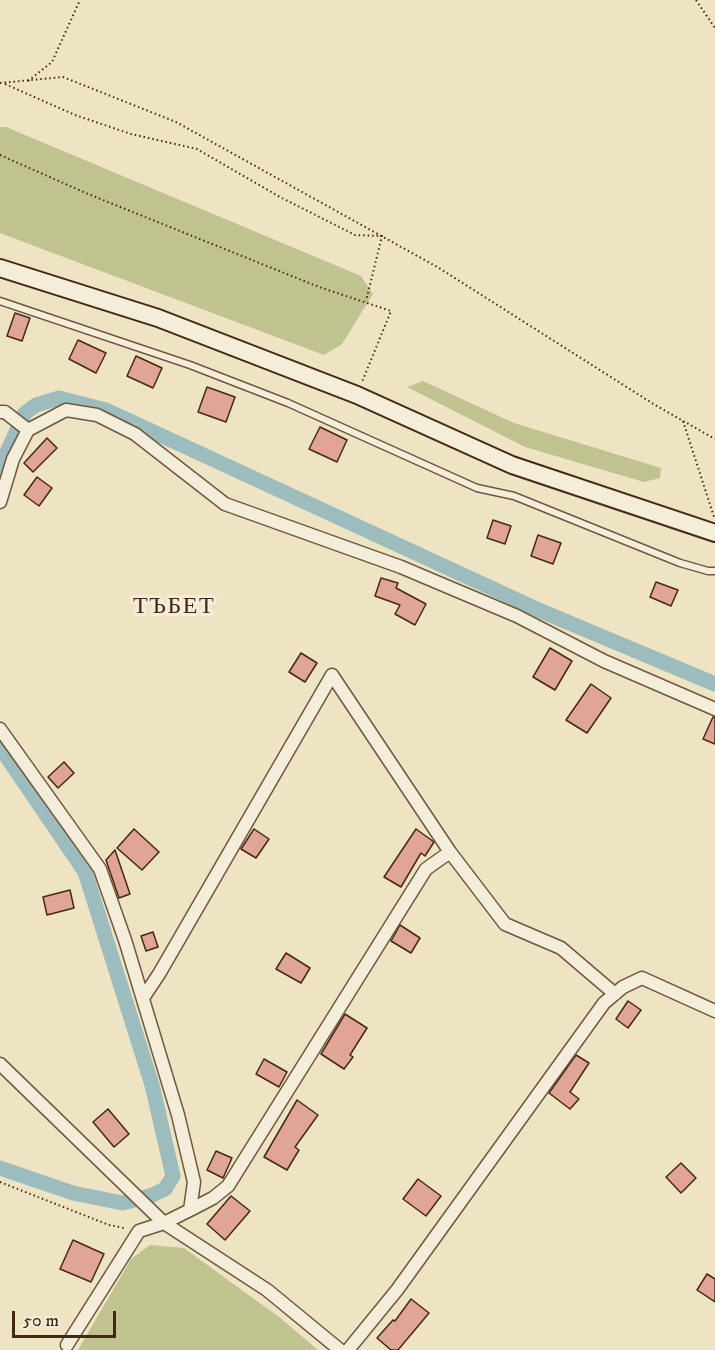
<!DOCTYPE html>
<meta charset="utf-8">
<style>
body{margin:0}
#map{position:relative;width:715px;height:1350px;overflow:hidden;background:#eee4c4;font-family:"IM FELL DW Pica",serif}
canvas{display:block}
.scale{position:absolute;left:12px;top:1311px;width:104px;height:27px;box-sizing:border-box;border:3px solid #452813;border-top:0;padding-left:8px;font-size:18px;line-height:21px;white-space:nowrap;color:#452813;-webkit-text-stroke:4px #f4edd9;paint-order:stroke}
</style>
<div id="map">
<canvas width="715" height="1350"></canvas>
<div class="scale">50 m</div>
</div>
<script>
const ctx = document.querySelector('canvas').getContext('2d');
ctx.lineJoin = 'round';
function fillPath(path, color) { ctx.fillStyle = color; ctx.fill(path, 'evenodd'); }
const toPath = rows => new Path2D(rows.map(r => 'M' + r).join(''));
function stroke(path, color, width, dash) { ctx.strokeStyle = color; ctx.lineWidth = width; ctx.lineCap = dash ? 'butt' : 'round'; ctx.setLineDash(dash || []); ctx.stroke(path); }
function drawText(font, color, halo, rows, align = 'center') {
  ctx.font = font + ' "IM FELL DW Pica",serif'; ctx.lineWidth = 6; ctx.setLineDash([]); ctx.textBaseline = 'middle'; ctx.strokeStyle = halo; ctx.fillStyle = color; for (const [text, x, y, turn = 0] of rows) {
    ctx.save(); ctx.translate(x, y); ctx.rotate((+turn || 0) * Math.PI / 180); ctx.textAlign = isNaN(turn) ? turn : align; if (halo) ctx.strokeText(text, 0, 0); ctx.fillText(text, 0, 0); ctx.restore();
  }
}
fillPath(toPath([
 [0,127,6,127,361,276,373,294,342,344,324,355,0,233],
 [423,381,514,423,661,468,660,478,644,482,525,447,407,387],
 [150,1245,184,1248,279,1317,318,1350,78,1350,131,1259]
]), '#c0c28f');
stroke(toPath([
 [0,467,25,413,36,405,59,398,106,410,541,611,715,684],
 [0,747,85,872,152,1085,173,1176,165,1189,150,1196,122,1203,73,1193,0,1168]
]), '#9dbcbd', 15);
const building = toPath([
 [15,313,30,318,22,341,7,336,15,313],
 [78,340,106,353,96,373,69,359,78,340],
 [136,356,162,368,153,388,127,376,136,356],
 [207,387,235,397,226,422,198,412,207,387],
 [320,427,347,440,337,462,309,449,320,427],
 [47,438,57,448,33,472,24,463,47,438],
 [37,477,52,488,39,506,24,495,37,477],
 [493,520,511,526,505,544,487,538,493,520],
 [538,535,561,543,553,564,531,556,538,535],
 [381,578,398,583,396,588,426,604,415,625,395,614,400,605,375,596,381,578],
 [656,582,678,590,671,606,650,597,656,582],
 [550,648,572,661,555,690,533,677,550,648],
 [301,653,317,663,305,682,289,672,301,653],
 [591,684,611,698,587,733,566,720,591,684],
 [713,717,715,717,715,744,703,739,713,717],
 [64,762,74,773,58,788,48,777,64,762],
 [134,829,159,852,142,870,117,848,134,829],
 [254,829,269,839,256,858,241,849,254,829],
 [416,829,434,842,425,856,421,853,401,887,384,877,416,829],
 [115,850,130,894,119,898,106,860,115,850],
 [70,890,74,908,47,915,43,897,70,890],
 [400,925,420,938,411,953,391,941,400,925],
 [153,932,158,947,146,951,141,936,153,932],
 [286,953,310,968,301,983,276,969,286,953],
 [628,1001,641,1010,628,1028,616,1019,628,1001],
 [345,1014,367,1028,350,1055,353,1057,344,1069,321,1054,345,1014],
 [576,1055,589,1063,570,1092,579,1099,570,1109,549,1093,576,1055],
 [264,1059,287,1072,279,1087,256,1074,264,1059],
 [297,1100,318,1115,295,1147,299,1150,287,1170,264,1157,297,1100],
 [108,1109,129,1134,114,1147,93,1122,108,1109],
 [216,1151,232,1158,223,1178,207,1170,216,1151],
 [681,1163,696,1178,681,1193,666,1177,681,1163],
 [418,1179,441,1196,426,1216,403,1199,418,1179],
 [231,1196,250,1211,225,1240,207,1224,231,1196],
 [73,1240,104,1254,91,1282,60,1269,73,1240],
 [707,1274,715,1279,715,1302,697,1290,707,1274],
 [411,1299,429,1313,398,1350,391,1350,377,1338,393,1320,395,1321,411,1299]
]);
fillPath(building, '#e1a597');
stroke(building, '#452813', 1.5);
const lane = toPath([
 [0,301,190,365,288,403,477,488,514,496,680,563,708,571,715,571]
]);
const street = toPath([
 [0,412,5,412,28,430,13,459,0,502],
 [28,430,66,410,97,415,135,434,225,504,401,567,517,616,604,661,715,709],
 [0,729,100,869,125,940,178,1115,194,1182,190,1210,164,1223,139,1231,67,1345],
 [143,998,159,974,332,675,450,852,505,924,561,948,615,994],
 [0,1064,164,1223,267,1290,340,1350],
 [190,1210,213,1198,228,1186,426,869,450,852],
 [348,1350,397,1290,604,1003,623,987,642,978,715,1011]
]);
const secondary = toPath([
 [0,268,158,318,357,395,512,465,715,533]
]);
stroke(lane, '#6f573f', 9);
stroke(street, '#6f573f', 15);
stroke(secondary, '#452813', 20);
stroke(toPath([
 [696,0,715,28],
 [28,81,52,62,80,0],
 [0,83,63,77,176,122,439,268,655,405,715,439],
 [5,84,75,115,131,134,197,149,278,196,355,235,382,236,366,301],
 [0,155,88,194,319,287,391,311,362,382],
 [683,421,714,517],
 [0,1182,109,1225,124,1228]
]), '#452813', 2, [1.5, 3]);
stroke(lane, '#f4edd9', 6);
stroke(street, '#f4edd9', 12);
stroke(secondary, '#f4edd9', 16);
ctx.letterSpacing = '1.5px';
drawText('24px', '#452813', '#f4edd9', [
 ["ТЪБЕТ",174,608]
]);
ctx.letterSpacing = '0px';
</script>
